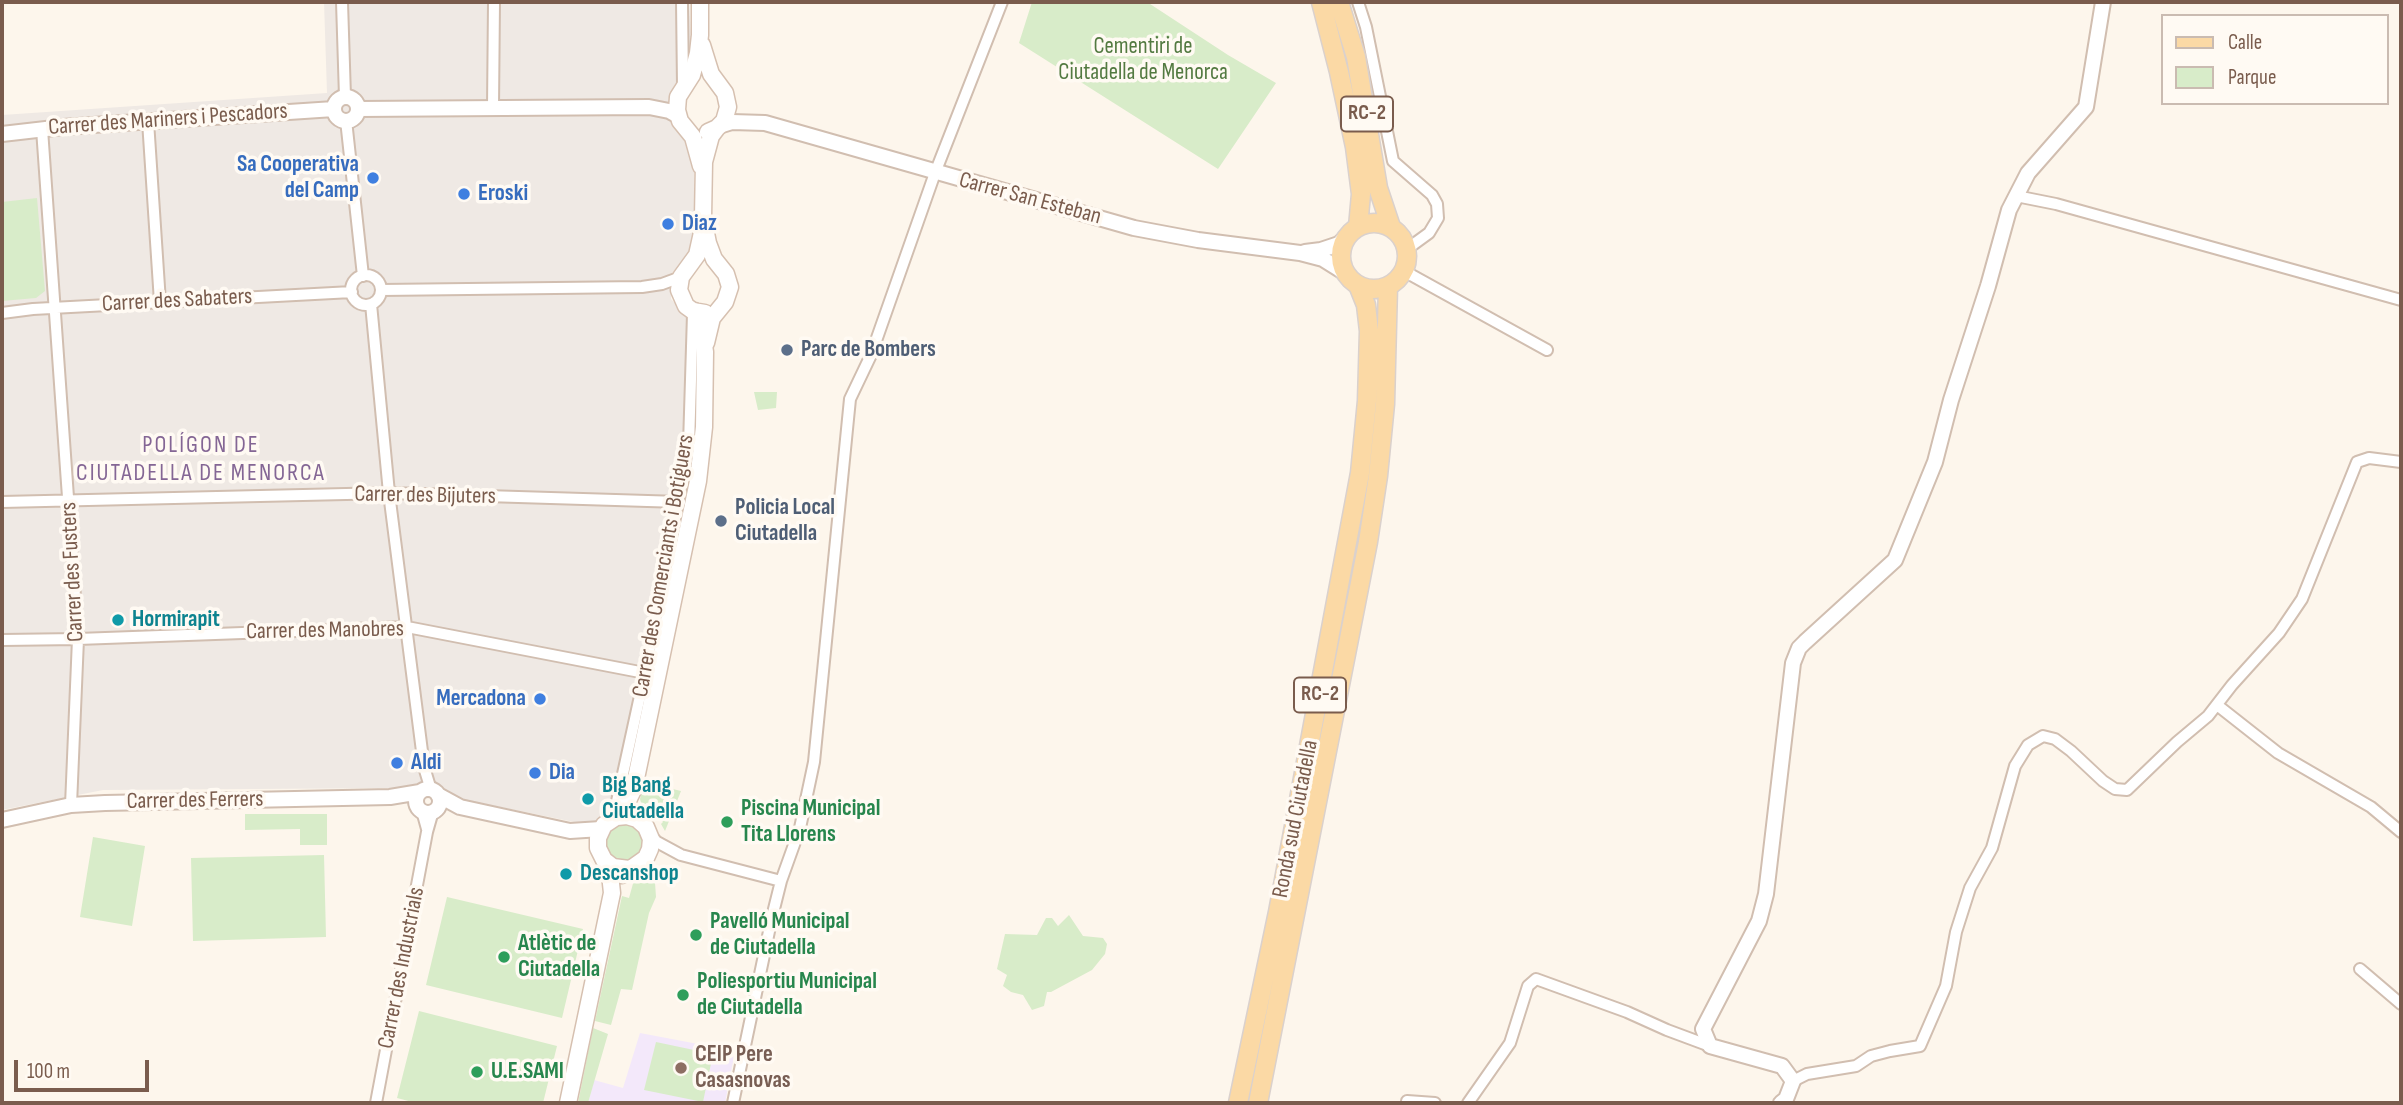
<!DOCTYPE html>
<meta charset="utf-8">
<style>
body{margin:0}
#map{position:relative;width:2403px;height:1105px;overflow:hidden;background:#fdf6ec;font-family:"Sofia Sans Condensed",sans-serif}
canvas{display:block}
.frame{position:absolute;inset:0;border:4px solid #7a5c4d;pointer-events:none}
.legend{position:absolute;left:2161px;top:14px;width:228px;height:91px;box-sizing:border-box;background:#fffaf3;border:2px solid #cabbb1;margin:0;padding:9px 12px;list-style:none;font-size:21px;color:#7a5c4d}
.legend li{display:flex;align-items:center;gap:14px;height:35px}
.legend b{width:35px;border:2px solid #cabbb1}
.scale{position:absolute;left:14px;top:1060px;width:135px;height:32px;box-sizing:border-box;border:4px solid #7a5c4d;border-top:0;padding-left:9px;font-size:21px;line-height:24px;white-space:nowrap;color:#7a5c4d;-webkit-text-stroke:5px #fffaf3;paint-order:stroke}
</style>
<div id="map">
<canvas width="2403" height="1105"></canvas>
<div class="frame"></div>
<ul class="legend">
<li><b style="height:9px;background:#fbd9a5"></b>Calle</li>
<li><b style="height:19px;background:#d8ecc9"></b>Parque</li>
</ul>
<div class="scale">100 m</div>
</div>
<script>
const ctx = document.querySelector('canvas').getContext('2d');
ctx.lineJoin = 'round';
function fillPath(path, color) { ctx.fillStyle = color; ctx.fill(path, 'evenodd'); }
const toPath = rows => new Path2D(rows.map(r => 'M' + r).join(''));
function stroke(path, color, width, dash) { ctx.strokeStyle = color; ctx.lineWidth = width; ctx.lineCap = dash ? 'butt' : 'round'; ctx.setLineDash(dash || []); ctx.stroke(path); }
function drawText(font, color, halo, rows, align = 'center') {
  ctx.font = font + ' "Sofia Sans Condensed",sans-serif'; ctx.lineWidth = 7; ctx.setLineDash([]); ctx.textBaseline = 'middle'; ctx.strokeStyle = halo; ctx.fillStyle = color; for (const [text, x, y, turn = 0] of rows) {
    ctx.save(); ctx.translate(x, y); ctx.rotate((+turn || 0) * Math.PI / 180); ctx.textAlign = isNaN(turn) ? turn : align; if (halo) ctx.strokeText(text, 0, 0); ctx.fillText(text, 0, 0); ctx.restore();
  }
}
fillPath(toPath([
 [324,2,689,2,692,54,669,96,670,118,684,134,694,159,695,241,692,253,672,273,671,299,698,328,698,400,695,451,625,796,610,806,594,826,406,788,103,790,2,810,2,115,327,93]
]), '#efe9e4');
fillPath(toPath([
 [640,1033,735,1051,725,1103,588,1103,594,1080,623,1088]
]), '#f3e8fa');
fillPath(toPath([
 [1032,2,1147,2,1228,55,1276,83,1218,169,1019,43],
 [37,198,45,291,36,298,2,301,2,202],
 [754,392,777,392,776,408,758,410],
 [644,782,681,791,665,831,661,824,663,822,659,817,656,818,643,809,640,799],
 [245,814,327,814,327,845,300,845,300,829,245,830],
 [622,823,635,827,643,838,642,851,628,863,610,859,603,841,610,828],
 [93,837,145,846,132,926,80,917],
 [324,855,326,937,193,941,191,858],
 [651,868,654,868,656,897,649,913,632,990,621,989,611,1025,595,1021,622,896,629,898,634,880],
 [447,897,583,929,562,1018,426,985],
 [1069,915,1083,936,1103,938,1107,944,1105,954,1092,970,1051,992,1047,992,1044,1006,1032,1010,1023,995,1011,992,1003,986,1007,975,997,969,1005,934,1037,935,1046,918,1052,918,1058,926],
 [419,1011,557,1046,543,1103,416,1103,397,1098],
 [593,1028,608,1034,588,1103,578,1103],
 [656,1042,713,1054,703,1102,644,1090]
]), '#d8ecc9');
const minor = toPath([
 [342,2,345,97],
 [682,2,683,86],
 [1358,2,1366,27,1393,161,1432,195,1437,204,1438,218,1429,233,1407,249],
 [493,107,494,2],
 [346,120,363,276],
 [148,121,160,302],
 [42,129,78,639,71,805],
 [2016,196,2056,204,2401,300],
 [1404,271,1547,350],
 '351 290a15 15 0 1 1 30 0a15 15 0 1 1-30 0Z',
 [381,290,642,287,662,284,681,277],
 [371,304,389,493,424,767,431,790],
 [2,313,33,309,352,292],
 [2,502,389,493,680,502],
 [2,640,78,639,407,627,645,673],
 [2217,705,2278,753,2371,807,2401,832],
 [422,811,427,829],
 [614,815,645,673,689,445,693,314],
 [649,834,657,842,681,855,781,881],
 [2360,969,2401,1004],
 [1793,1081,1807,1074,1856,1066,1871,1056,1890,1051,1920,1046,1946,986,1956,932,1970,888,1992,848,2015,766,2028,745,2043,736,2055,739,2071,751,2103,781,2115,789,2127,790,2177,742,2208,716,2232,685,2279,633,2302,599,2357,462,2369,458,2401,462],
 [1407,1101,1435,1103],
 [376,1103,427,832,433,811],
 [733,1103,772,917,781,881,800,828,814,762,850,399,871,355,935,173,1002,2],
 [1468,1103,1510,1043,1528,986,1536,979,1627,1012,1667,1030,1710,1046]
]);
const tertiary = toPath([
 '334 109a12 12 0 1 1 24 0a12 12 0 1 1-24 0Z',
 [358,109,649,107,669,111,678,116],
 [719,126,732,122,765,123,1134,228,1198,240,1300,253,1323,259,1347,274],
 [2,134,63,127,334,109],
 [1305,252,1321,250,1339,244,1347,236],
 '416 801a12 12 0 1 1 24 0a12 12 0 1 1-24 0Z',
 [438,795,460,807,570,831,601,829],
 [2,820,71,805,105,803,390,797,420,792],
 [1781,1103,1786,1099,1793,1081,1782,1066,1710,1046,1703,1029,1759,921,1766,894,1793,663,1799,648,1805,642,1895,560,1935,462,1951,400,1988,286,2009,210,2028,173,2086,107,2103,2]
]);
const secondary = toPath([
 [700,2,700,35,698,53,692,75,678,97,677,110,680,121,693,137,701,166],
 [702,45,711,74,725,93,728,107,724,121,717,128,708,132],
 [703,228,697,255,681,277,679,290,686,306,693,311,705,313],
 [706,343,712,318,725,302,730,287,726,274,714,259,708,243,703,218,704,162,711,136,717,128],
 [617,817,627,816,637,819,646,827,651,839,650,849,646,858,622,875],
 [629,869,613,867,604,860,598,848,598,838,604,825,622,813,634,788,698,481,704,427,705,352,701,326,695,311],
 [568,1103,612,893,609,865]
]);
const primary = toPath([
 [1321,2,1339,72,1355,147,1361,194,1358,227],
 [1339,2,1356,57,1378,188,1391,227],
 '1341 256a33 33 0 1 1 66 0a33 33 0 1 1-66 0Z',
 [1238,1103,1278,912,1360,473,1367,401,1369,331,1366,305,1358,285],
 [1258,1103,1368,542,1378,476,1385,404,1388,286]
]);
stroke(minor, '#d1beb0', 14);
stroke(tertiary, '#d1beb0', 18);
stroke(secondary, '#d6c0b0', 19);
stroke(primary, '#dad1cd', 21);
stroke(minor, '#fff', 10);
stroke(tertiary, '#fff', 14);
stroke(secondary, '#fff', 16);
stroke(primary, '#fbd9a5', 18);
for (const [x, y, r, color] of [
 [373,178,7,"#3f7fe0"],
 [464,194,7,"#3f7fe0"],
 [668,224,7,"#3f7fe0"],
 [787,350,7,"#5c6f8a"],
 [721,521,7,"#5c6f8a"],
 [118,620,7,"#0f9aa8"],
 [540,699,7,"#3f7fe0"],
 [397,763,7,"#3f7fe0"],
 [535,773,7,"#3f7fe0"],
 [588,799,7,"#0f9aa8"],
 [727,822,7,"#2e9e5b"],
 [566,874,7,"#0f9aa8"],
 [696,935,7,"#2e9e5b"],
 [504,957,7,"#2e9e5b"],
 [683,995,7,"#2e9e5b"],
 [681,1068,7,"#8d6e63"],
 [477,1072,7,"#2e9e5b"]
]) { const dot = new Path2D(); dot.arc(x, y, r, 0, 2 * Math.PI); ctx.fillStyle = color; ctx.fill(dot); stroke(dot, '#fffaf3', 2.5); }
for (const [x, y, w] of [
 [1367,114,52],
 [1320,695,52]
]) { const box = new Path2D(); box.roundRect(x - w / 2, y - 17.5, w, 35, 5); ctx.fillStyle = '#fffaf3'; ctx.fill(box); stroke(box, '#7a5c4d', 2); }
drawText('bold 21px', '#7a5c4d', null, [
 ["RC-2",1367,114],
 ["RC-2",1320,695]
]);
drawText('23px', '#537a41', '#fffaf3', [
 ["Cementiri de",1143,47],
 ["Ciutadella de Menorca",1143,73]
]);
drawText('23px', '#7a5c4d', '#fffaf3', [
 ["Carrer des Mariners i Pescadors",168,120,-4],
 ["Carrer San Esteban",1030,199,15],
 ["Carrer des Sabaters",177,301,-3],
 ["Carrer des Bijuters",425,496,1],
 ["Carrer des Comerciants i Botiguers",664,566,-80],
 ["Carrer des Fusters",73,572,-93],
 ["Carrer des Manobres",325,631,-1],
 ["Carrer des Ferrers",195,801,-1],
 ["Ronda sud Ciutadella",1296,819,-79],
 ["Carrer des Industrials",402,968,-79]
]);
drawText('bold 23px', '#366cbe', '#fffaf3', [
 ["Sa Cooperativa",359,165,"right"],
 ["del Camp",359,191,"right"],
 ["Eroski",478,194],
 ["Diaz",682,224],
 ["Mercadona",526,699,"right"],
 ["Aldi",411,763],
 ["Dia",549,773]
], 'left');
drawText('bold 23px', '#4e5e75', '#fffaf3', [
 ["Parc de Bombers",801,350],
 ["Policia Local",735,508],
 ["Ciutadella",735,534]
], 'left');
drawText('bold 23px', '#0d838f', '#fffaf3', [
 ["Hormirapit",132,620],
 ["Big Bang",602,786],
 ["Ciutadella",602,812],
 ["Descanshop",580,874]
], 'left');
drawText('bold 23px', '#27864d', '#fffaf3', [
 ["Piscina Municipal",741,809],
 ["Tita Llorens",741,835],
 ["Pavelló Municipal",710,922],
 ["de Ciutadella",710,948],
 ["Atlètic de",518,944],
 ["Ciutadella",518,970],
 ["Poliesportiu Municipal",697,982],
 ["de Ciutadella",697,1008],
 ["U.E.SAMI",491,1072]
], 'left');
drawText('bold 23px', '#785e54', '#fffaf3', [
 ["CEIP Pere",695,1055],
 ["Casasnovas",695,1081]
], 'left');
ctx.letterSpacing = '2px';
drawText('24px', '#846695', '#fffaf3', [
 ["POLÍGON DE",201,446],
 ["CIUTADELLA DE MENORCA",201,474]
]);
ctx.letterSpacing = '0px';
</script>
